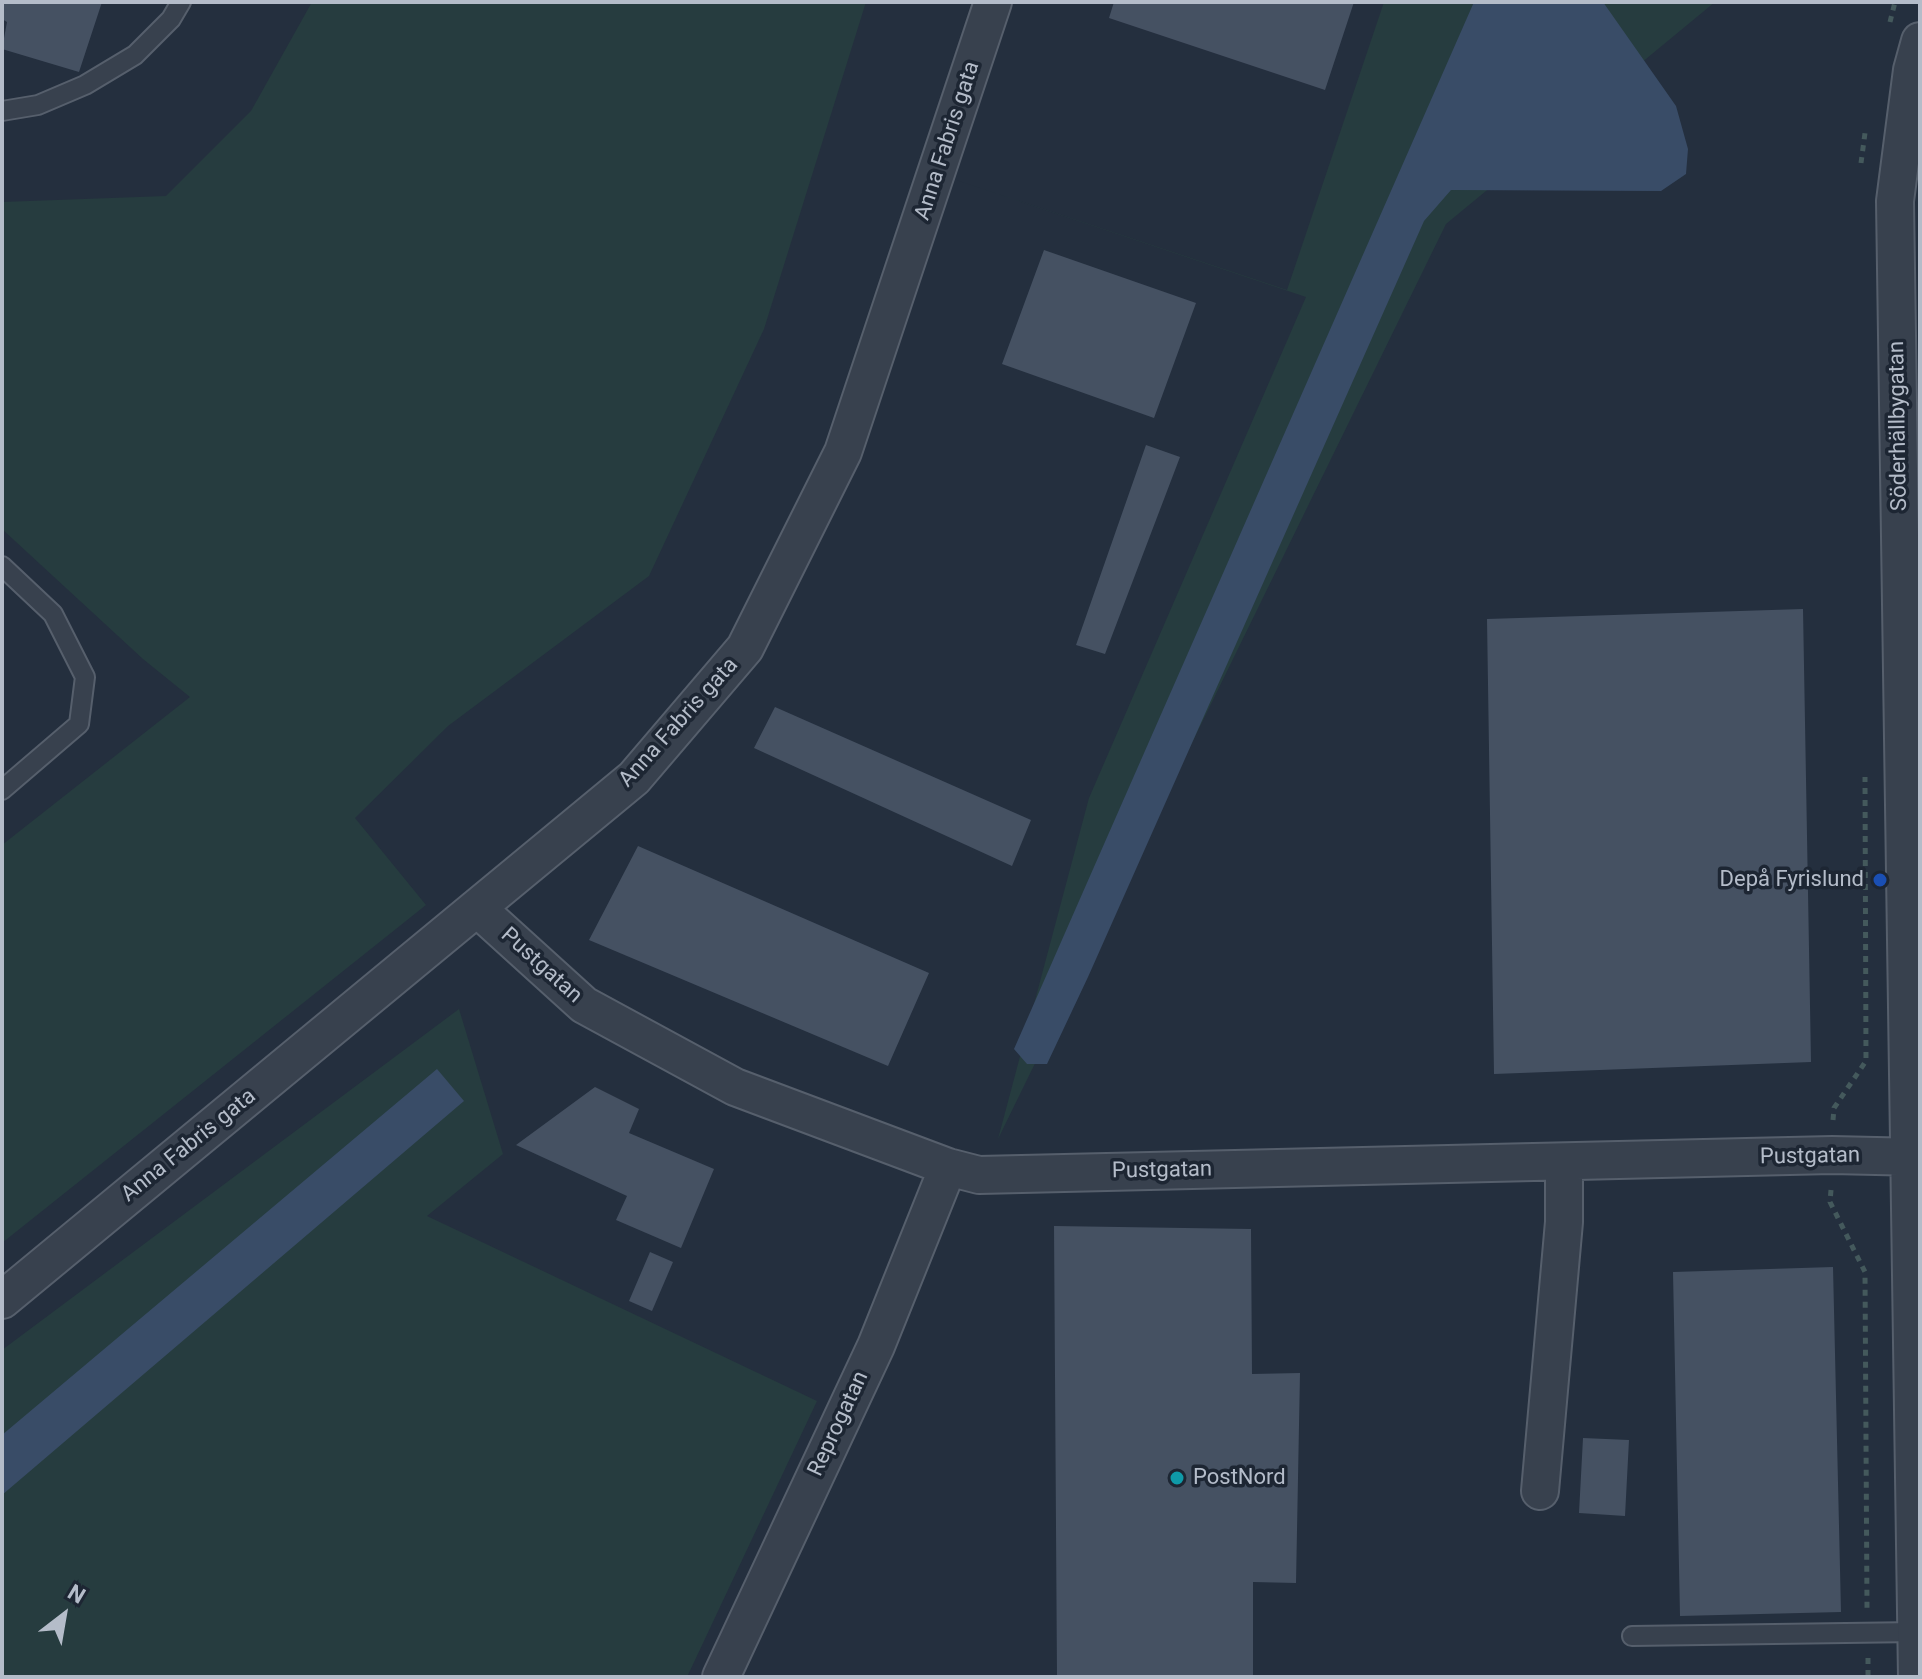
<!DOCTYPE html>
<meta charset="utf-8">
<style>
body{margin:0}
#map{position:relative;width:1922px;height:1679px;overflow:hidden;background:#242f3e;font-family:Roboto,sans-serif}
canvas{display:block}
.frame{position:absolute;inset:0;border:4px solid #b4bcc9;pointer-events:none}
.north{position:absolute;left:24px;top:1575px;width:80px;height:80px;-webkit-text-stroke:6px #1d2633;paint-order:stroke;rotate:31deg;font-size:22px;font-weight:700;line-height:32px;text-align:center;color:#b4bcc9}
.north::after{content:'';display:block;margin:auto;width:28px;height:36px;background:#b4bcc9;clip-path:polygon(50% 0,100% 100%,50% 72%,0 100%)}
</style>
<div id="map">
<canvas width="1922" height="1679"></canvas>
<div class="frame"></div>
<div class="north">N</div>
</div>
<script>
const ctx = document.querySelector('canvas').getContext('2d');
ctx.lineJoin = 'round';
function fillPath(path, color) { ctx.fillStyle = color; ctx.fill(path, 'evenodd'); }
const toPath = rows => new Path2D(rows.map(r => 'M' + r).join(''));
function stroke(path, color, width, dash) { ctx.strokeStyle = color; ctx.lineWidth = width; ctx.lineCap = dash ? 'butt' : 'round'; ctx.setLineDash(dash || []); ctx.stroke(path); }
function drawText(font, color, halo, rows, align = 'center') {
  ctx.font = font + ' Roboto,sans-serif'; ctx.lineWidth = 7; ctx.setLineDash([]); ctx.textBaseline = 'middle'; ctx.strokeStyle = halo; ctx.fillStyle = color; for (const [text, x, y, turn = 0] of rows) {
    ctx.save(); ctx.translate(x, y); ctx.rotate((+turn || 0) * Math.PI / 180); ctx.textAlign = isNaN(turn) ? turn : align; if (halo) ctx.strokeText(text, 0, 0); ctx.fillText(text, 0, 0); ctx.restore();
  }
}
fillPath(toPath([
 [312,2,866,2,764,329,649,576,448,726,355,818,426,905,2,1243,2,845,190,697,143,659,2,529,2,202,166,196,251,111],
 [1384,2,1715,2,1446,224,998,1139,1089,798,1306,297,956,180,1287,290],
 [459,1009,503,1154,427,1216,817,1401,687,1677,2,1677,2,1350]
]), '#263c3f');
fillPath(toPath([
 [1474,2,1603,2,1676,106,1688,149,1686,174,1661,191,1451,190,1424,221,1088,977,1047,1064,1027,1064,1014,1049],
 [437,1069,464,1101,2,1495,2,1435]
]), '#394c67');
fillPath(toPath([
 [2,2,102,2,79,72,2,49,7,22,2,19],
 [1114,2,1354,2,1325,90,1109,18],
 [1044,250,1196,303,1154,418,1002,364],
 [1146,445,1180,457,1105,654,1076,645],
 [1803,609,1811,1062,1494,1074,1487,619],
 [775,707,1031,820,1012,866,754,748],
 [638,846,929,973,888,1066,589,940],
 [595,1087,639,1109,629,1133,714,1169,681,1248,616,1220,627,1196,516,1145],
 [1054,1226,1251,1229,1252,1374,1300,1373,1296,1583,1253,1582,1253,1677,1057,1677],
 [650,1252,673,1262,652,1311,629,1301],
 [1833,1267,1841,1612,1680,1616,1673,1272],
 [1583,1438,1629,1440,1625,1516,1579,1513]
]), '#455162');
const service = toPath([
 [2,111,38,105,85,85,135,55,171,19,181,2],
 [2,566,53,614,85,677,79,724,2,790],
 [1632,1636,1917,1632]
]);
const minor = toPath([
 [477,908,584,1005,735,1087,948,1167,979,1175,1832,1155,1920,1157],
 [2,1300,634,778,745,648,843,452,993,2],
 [1540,1491,1564,1222,1564,1162],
 [721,1677,876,1346,948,1167],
 [1917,1677,1895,201,1912,70,1920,41]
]);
stroke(service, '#565f6c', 22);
stroke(minor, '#565f6c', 40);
stroke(toPath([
 [1890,22,1895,2],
 [1861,163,1865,133],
 [1833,1120,1834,1108,1866,1061,1865,777],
 [1831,1190,1830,1202,1865,1272,1867,1608],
 [1868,1658,1868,1677]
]), '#44595c', 5, [6, 6]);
stroke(service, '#38414e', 18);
stroke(minor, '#38414e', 36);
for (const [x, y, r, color] of [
 [1880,880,8,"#1a4fb4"],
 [1177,1478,8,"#0f9aa8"]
]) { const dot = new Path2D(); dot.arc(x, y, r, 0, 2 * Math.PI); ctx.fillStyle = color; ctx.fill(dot); stroke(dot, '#1d2633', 3); }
drawText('22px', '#b4bcc9', '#1d2633', [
 ["Anna Fabris gata",948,141,-72],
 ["Söderhällbygatan",1899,426,-91],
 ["Anna Fabris gata",679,723,-48],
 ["Pustgatan",541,966,42],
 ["Anna Fabris gata",189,1146,-39],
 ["Pustgatan",1810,1157,-1],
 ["Pustgatan",1162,1171,-1],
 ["Reprogatan",839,1424,-65]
]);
drawText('22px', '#b4bcc9', '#1d2633', [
 ["Depå Fyrislund",1864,880],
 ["PostNord",1193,1478,"left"]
], 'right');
</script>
